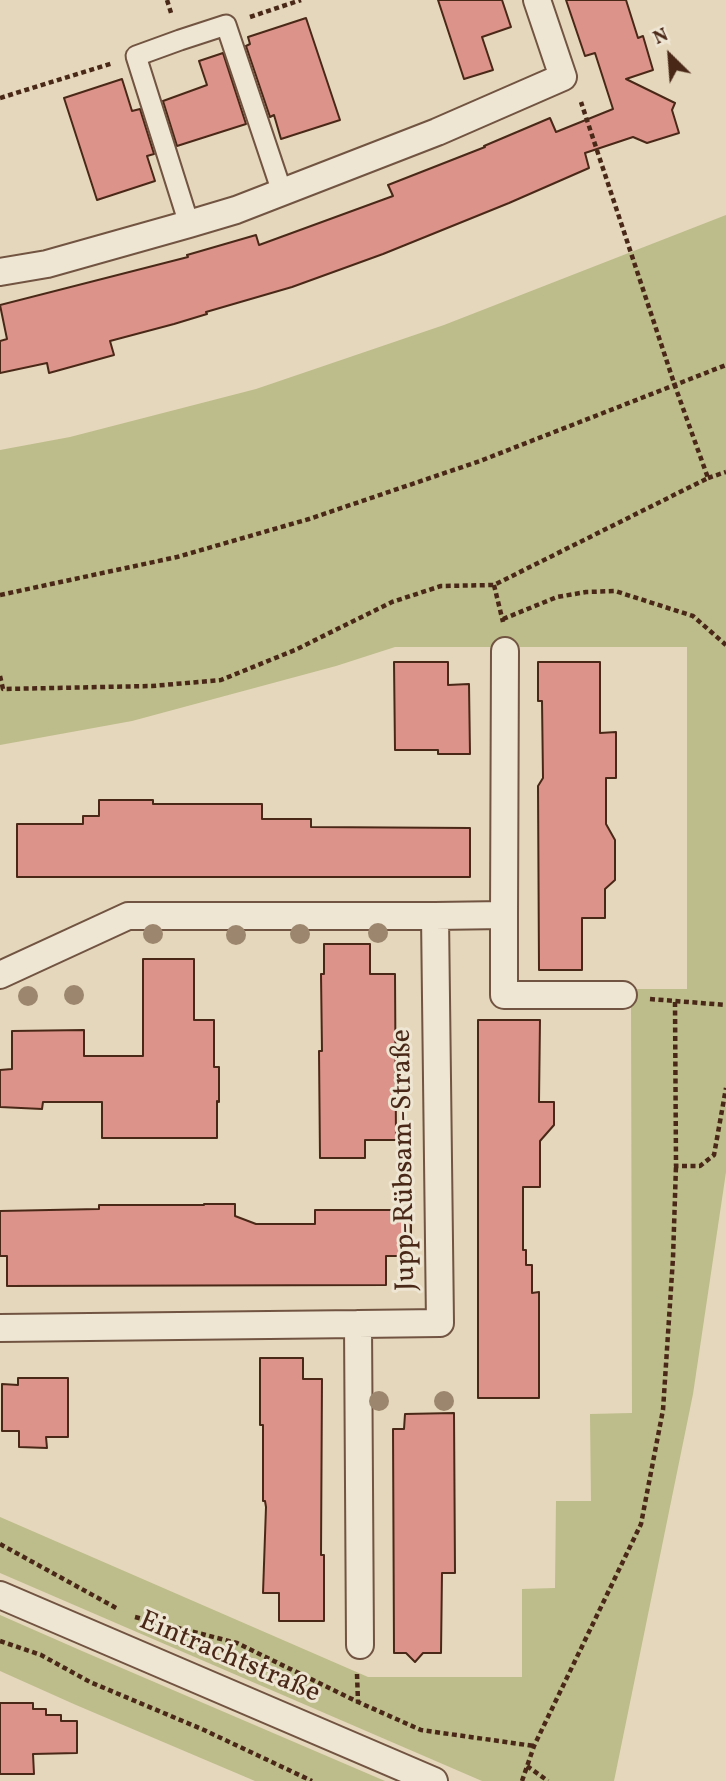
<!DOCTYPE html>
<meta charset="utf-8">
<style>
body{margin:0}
#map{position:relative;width:726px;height:1781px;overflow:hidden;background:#e5d7bb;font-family:Vollkorn,serif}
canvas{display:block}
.north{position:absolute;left:635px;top:21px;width:70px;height:70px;-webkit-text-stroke:5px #eee5d3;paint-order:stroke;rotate:335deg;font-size:19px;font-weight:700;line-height:28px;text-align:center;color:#4a2818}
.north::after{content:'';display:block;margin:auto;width:24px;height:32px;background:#4a2818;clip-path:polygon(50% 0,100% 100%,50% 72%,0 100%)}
</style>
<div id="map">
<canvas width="726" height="1781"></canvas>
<div class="north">N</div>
</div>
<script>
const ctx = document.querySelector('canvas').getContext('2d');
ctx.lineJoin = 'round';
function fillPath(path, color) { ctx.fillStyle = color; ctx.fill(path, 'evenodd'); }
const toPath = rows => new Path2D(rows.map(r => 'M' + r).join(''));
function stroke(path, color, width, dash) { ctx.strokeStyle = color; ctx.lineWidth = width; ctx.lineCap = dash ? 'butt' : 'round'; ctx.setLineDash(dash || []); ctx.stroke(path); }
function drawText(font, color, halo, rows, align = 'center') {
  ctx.font = font + ' Vollkorn,serif'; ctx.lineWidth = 6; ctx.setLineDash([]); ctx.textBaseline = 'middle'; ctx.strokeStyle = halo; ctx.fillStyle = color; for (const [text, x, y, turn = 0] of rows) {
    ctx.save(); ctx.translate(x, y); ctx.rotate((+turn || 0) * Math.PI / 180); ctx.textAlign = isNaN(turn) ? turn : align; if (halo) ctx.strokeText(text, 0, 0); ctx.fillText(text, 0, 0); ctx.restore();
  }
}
fillPath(toPath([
 [726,215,726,1172,693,1394,614,1781,482,1781,0,1573,0,1517,368,1677,522,1677,522,1589,555,1588,556,1501,591,1501,590,1414,632,1413,631,989,687,989,687,647,395,647,336,666,132,721,0,745,0,450,70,437,256,389,444,325],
 [0,1615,82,1651,385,1781,255,1781,76,1705,0,1671]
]), '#bdbc8b');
const building = toPath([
 [438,0,502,0,511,27,482,37,493,70,464,79,438,0],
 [566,0,626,0,638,38,643,36,653,70,626,79,675,103,672,110,679,133,647,143,633,137,585,153,589,168,509,203,383,254,292,287,206,312,207,314,174,324,110,341,114,355,49,373,47,363,0,373,0,341,7,339,0,305,188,257,187,255,256,235,259,245,393,196,388,185,485,147,484,146,550,118,556,132,613,109,595,53,585,56,566,0],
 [306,18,340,120,281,139,274,115,270,117,246,46,250,44,248,37,306,18],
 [223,53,246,124,177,146,163,101,207,85,199,61,223,53],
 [122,79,132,111,140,109,154,154,147,156,155,181,97,200,64,98,122,79],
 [394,662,448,662,448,685,469,684,470,754,438,754,438,750,395,750,394,662],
 [538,662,600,662,600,733,616,732,616,778,606,778,606,824,615,840,615,880,605,889,605,918,582,918,582,970,539,970,538,786,543,778,542,701,538,701,538,662],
 [99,800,153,800,153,804,262,804,262,819,311,819,311,827,470,828,470,877,17,877,17,824,83,824,83,816,99,816,99,800],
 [324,944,370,944,370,974,395,974,396,1140,365,1140,365,1158,320,1158,319,1051,322,1051,321,974,324,974,324,944],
 [143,959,194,959,194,1020,214,1020,214,1067,219,1067,219,1102,217,1101,217,1138,102,1138,102,1102,43,1102,42,1109,0,1107,0,1070,12,1069,12,1031,84,1030,84,1056,143,1056,143,959],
 [478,1020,540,1020,539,1102,554,1102,554,1125,540,1141,540,1187,523,1187,523,1250,526,1250,526,1265,532,1265,532,1293,539,1292,539,1398,478,1398,478,1020],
 [204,1204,235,1204,235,1216,256,1224,315,1224,315,1210,411,1210,411,1256,386,1256,386,1285,7,1286,7,1256,0,1256,0,1211,99,1209,99,1205,204,1205,204,1204],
 [260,1358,303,1358,303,1379,322,1379,321,1555,324,1555,324,1621,279,1621,279,1593,263,1593,266,1507,265,1501,263,1501,263,1425,260,1425,260,1358],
 [18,1378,68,1378,68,1437,46,1437,47,1448,19,1447,19,1431,2,1431,2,1384,18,1385,18,1378],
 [454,1413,455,1573,442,1573,441,1653,423,1653,415,1662,406,1653,394,1653,393,1429,404,1429,405,1414,454,1413],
 [0,1703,33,1703,33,1709,46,1709,46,1715,61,1715,61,1721,77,1721,77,1753,33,1754,34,1774,0,1774,0,1703]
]);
fillPath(building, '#dc9389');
stroke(building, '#4a2818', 2);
const pedestrian = toPath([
 [189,224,136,56,180,40,226,25,282,192]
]);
const minor = toPath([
 [0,272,47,264,189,224,236,210,437,132,563,77,537,0],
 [504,915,504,995,623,995],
 [0,975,128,916,435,916],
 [0,1328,358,1324],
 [0,1595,434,1781],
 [360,1645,358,1324,440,1323,435,916,504,915,505,651]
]);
stroke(pedestrian, '#715441', 23);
stroke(minor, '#715441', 30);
stroke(toPath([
 [167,0,172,16],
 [250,17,301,0],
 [0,98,113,63],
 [708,478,726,472],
 [494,585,503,622],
 [0,595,177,557,309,519,480,461,726,365],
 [503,619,557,597,586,592,615,591,693,616,726,645],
 [0,676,3,689,152,686,221,680,295,650,392,602,441,586,494,585,708,478,675,386,581,102],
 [650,999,726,1005],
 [675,1002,676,1166,700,1166,714,1155,726,1088],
 [0,1544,118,1609],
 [135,1617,237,1643,358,1702,421,1730,534,1746],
 [0,1641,41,1655,90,1682,204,1730,312,1781],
 [357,1674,358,1702],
 [527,1766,548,1781],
 [522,1781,534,1746,641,1524,663,1410,673,1258,676,1166]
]), '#4a2818', 4.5, [5, 3.5]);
stroke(pedestrian, '#eee5d3', 19);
stroke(minor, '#eee5d3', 26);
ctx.fillStyle = '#9c876e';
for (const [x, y] of [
 [378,933],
 [153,934],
 [300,934],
 [236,935],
 [74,995],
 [28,996],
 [379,1401],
 [444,1401]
]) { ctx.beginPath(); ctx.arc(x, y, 10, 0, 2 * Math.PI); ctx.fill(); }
drawText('28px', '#4a2818', '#eee5d3', [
 ["Jupp-Rübsam-Straße",406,1160,-91],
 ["Eintrachtstraße",229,1659,23]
]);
</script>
